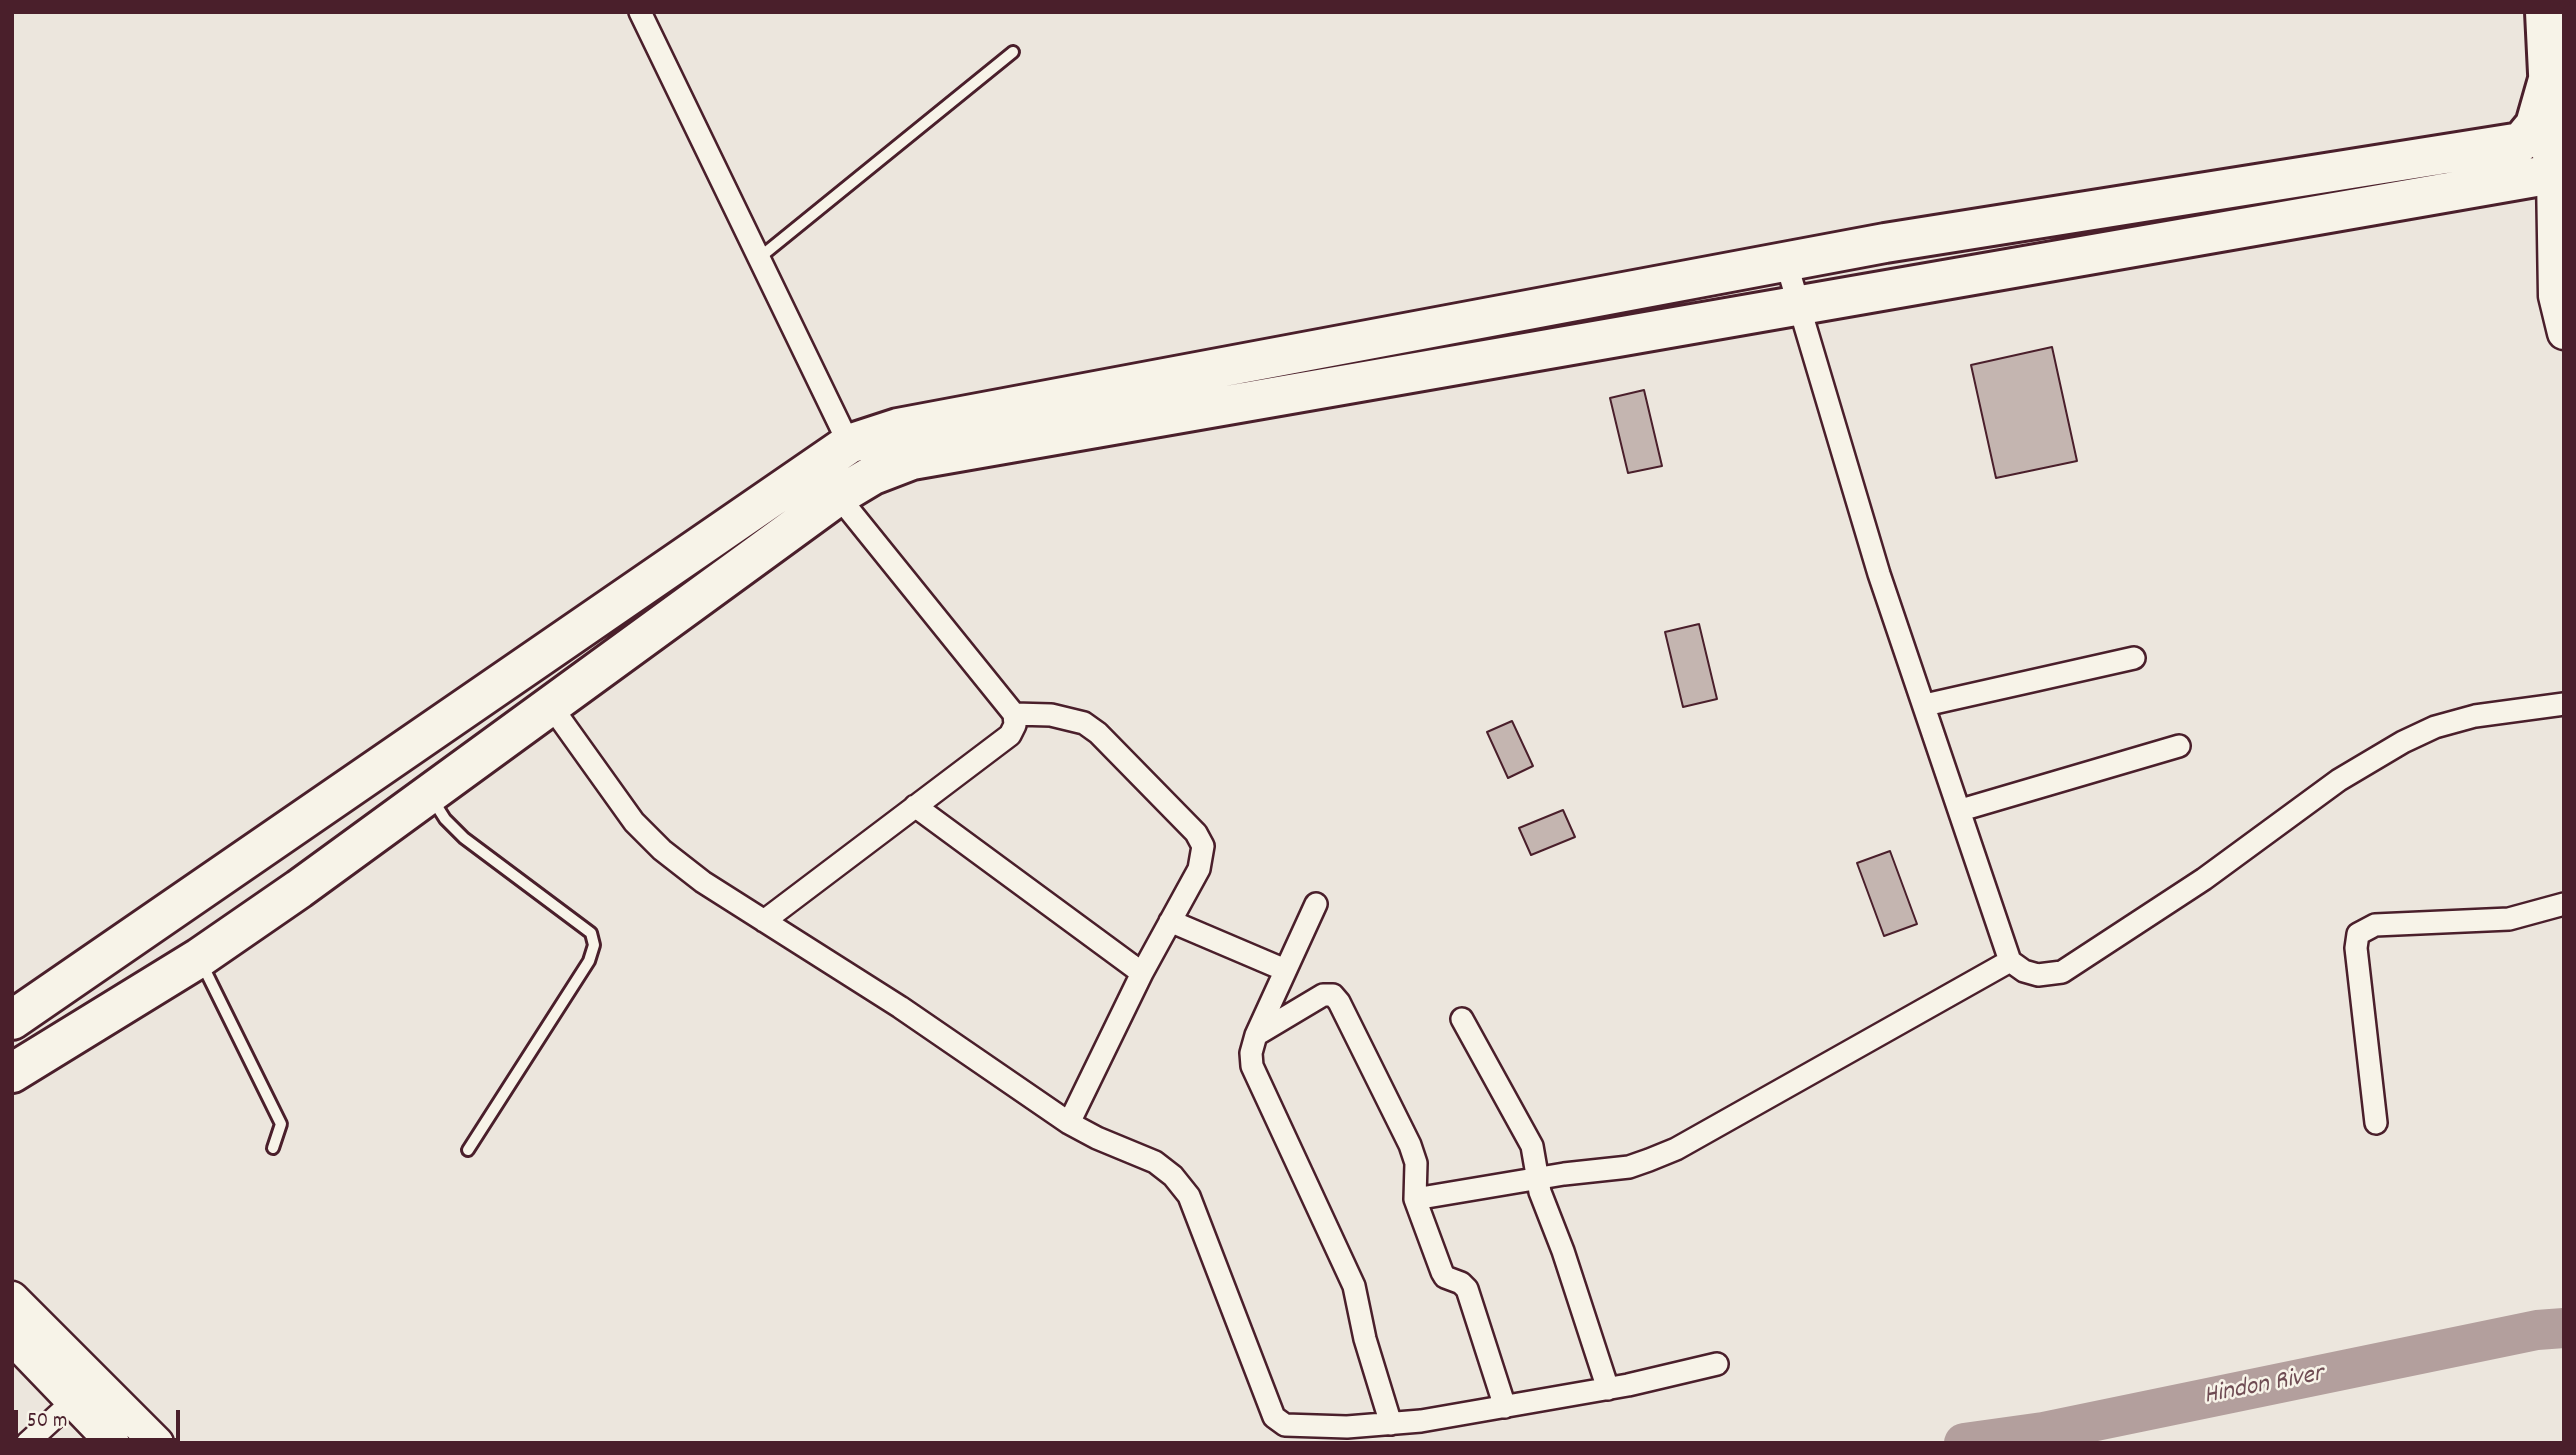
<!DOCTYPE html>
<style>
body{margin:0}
#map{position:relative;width:2576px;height:1455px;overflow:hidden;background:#ece6dd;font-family:Dekko,sans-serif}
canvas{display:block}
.frame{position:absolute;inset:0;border:14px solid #4a1f2b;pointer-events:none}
.scale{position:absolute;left:14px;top:1410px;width:166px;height:32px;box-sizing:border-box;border:4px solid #4a1f2b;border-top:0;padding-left:9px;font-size:21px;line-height:24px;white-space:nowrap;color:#4a1f2b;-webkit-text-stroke:5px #f7f3e8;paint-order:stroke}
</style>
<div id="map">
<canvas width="2576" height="1455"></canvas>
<div class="frame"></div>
<div class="scale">50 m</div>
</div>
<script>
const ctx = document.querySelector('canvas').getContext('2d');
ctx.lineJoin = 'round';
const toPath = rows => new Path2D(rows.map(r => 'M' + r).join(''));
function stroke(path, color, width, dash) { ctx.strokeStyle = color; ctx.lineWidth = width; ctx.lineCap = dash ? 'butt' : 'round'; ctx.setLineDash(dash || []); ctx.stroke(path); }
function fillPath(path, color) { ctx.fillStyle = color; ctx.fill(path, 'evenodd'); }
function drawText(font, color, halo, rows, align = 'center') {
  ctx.font = font + ' Dekko,sans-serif'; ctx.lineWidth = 5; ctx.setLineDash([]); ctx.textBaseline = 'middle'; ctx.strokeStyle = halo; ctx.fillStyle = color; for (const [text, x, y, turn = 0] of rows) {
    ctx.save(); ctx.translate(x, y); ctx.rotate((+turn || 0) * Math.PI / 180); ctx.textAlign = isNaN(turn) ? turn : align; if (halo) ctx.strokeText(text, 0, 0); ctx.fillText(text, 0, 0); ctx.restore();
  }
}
stroke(toPath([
 [1964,1443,2043,1432,2537,1330,2564,1328]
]), '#b39f9d', 40);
const building = toPath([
 [2052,347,2077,461,1996,478,1971,365,2052,347],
 [1644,390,1662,466,1628,473,1610,398,1644,390],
 [1699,624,1717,699,1683,707,1665,632,1699,624],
 [1512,721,1533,766,1508,778,1487,732,1512,721],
 [1563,810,1575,837,1531,855,1519,828,1563,810],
 [1890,851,1917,924,1884,936,1857,863,1890,851]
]);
fillPath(building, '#c4b5b0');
stroke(building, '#4a1f2b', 2);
const lane = toPath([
 [759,258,1013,52],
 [433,800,445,819,464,838,591,933,594,945,589,961,468,1150],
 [202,964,281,1124,273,1148]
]);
const street = toPath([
 [640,12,849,444],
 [1786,262,1879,574,2010,961,2024,971,2038,975,2062,972,2204,879,2339,780,2403,742,2435,727,2475,716,2564,704],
 [1925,705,2134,658],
 [551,706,634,822,662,850,703,882,900,1007,1069,1123,1097,1138,1155,1162,1173,1176,1189,1196,1274,1417,1285,1425,1347,1427,1421,1421,1628,1385,1717,1364],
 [1014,714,1051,715,1084,723,1098,733,1196,833,1203,846,1199,869,1142,973,1069,1123],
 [915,806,1142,973],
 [1961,810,2179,746],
 [1316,904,1256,1035,1251,1053,1252,1066,1354,1286,1365,1339,1391,1424],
 [764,921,1010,735,1015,725,1014,714,838,496],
 [1170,921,1285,970],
 [1462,1019,1532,1146,1540,1192,1563,1251,1608,1389],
 [1256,1035,1323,995,1333,995,1339,1002,1410,1145,1416,1163,1415,1199,1442,1272,1445,1277,1461,1283,1467,1289,1505,1407],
 [2376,1123,2356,948,2358,934,2375,925,2509,919,2564,904],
 [1415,1199,1564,1174,1629,1167,1649,1160,1676,1149,2010,961],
 [27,1443,73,1401]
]);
const secondary = toPath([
 [2553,175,2555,296,2564,333],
 [12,1298,157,1443],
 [12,1338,113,1443]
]);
const highway = toPath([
 [2545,12,2553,175],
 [12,1020,849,444,898,428,1885,243,2521,142,2535,125,2549,76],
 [12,1073,199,958,299,889,838,496,873,475,912,460,2564,172]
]);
stroke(lane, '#4a1f2b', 16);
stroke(street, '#4a1f2b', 26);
stroke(secondary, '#4a1f2b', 37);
stroke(highway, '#4a1f2b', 44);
stroke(lane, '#f7f3e8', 10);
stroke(street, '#f7f3e8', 21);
stroke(secondary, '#f7f3e8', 32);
stroke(highway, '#f7f3e8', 38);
drawText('italic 26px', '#6f4c53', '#f7f3e8', [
 ["Hindon River",2264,1387,-11]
]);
</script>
